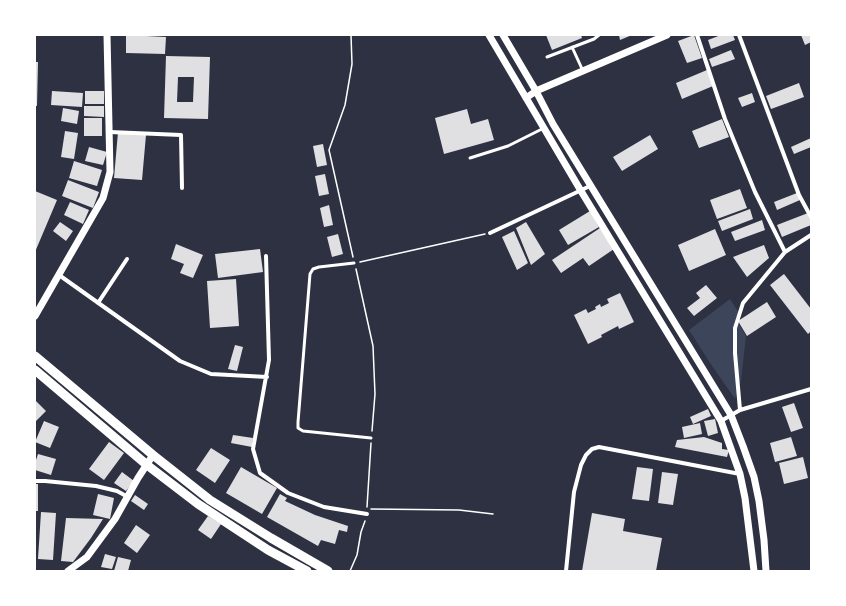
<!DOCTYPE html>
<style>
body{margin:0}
#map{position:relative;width:846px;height:606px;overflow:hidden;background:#2d3142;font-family:"Roboto Serif",serif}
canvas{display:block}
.frame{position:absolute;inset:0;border:36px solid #fff;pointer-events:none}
</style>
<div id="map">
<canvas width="846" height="606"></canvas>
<div class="frame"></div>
</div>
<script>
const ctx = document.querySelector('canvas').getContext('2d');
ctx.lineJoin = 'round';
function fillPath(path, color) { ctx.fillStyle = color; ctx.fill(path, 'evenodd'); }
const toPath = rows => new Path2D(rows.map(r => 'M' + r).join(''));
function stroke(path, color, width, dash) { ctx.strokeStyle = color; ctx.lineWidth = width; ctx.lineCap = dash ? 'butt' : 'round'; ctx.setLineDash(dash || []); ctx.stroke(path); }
fillPath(toPath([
 [730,299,741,316,736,320,746,336,741,380,735,399,710,363,689,330]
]), '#3c4559');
fillPath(toPath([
 [126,35,166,37,165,54,126,53],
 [546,35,581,35,582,38,552,50],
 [619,35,632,35,620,40],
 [694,35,702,58,687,63,678,41],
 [721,35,733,35,735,40,711,49,708,40],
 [801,35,811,35,811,42,805,45],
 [731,50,735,59,712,67,709,59],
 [166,56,210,57,208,119,164,118],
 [178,77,194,77,193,102,177,102],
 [35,62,38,62,37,106,35,106],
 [707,70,713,86,682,99,676,83],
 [799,83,804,97,771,109,766,96],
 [52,91,83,93,82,107,51,105],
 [85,91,104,91,104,104,85,104],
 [752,93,755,102,742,107,738,98],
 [84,106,104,106,104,117,84,116],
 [63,108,79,111,77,124,61,121],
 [467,109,471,124,488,119,494,140,444,154,435,118],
 [84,118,102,118,102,136,84,136],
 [722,119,729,137,699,148,692,131],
 [65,131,78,133,74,159,61,157],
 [118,132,146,135,142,180,114,178],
 [650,135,658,149,622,171,613,157],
 [811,138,811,147,794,154,791,147],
 [323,144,327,165,317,167,313,146],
 [89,147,107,152,103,165,85,161],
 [74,161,102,170,97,186,69,178],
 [325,174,329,194,319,196,315,176],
 [68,180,99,192,93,208,62,196],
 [740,189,747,208,717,219,710,200],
 [35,191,57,200,35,252],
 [797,193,800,200,777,210,774,202],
 [70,202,89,210,83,224,64,215],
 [329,205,333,225,324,227,320,208],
 [750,209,753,219,722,231,718,221],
 [590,211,599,227,568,245,559,230],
 [808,213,811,221,811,225,782,237,777,225],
 [762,220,765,230,735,241,731,232],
 [60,222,73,231,66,241,53,231],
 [526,222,545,254,531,265,516,228],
 [600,228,614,249,589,266,583,258,561,273,552,260],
 [715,229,726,255,689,271,678,245],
 [514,231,528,263,517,270,502,237],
 [338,234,343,254,332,257,327,237],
 [176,244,203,255,193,278,180,273,184,264,171,259],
 [764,245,769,258,747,277,733,257],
 [260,249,263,272,218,278,215,254],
 [784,274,811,309,811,331,808,334,770,285],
 [236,279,239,326,210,328,207,281],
 [706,285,717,298,694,316,687,308,700,298,696,293],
 [620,293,634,322,619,329,618,326,601,335,602,337,588,344,574,315,586,309,588,313,596,309,595,307,600,304,601,307,609,303,607,299],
 [767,302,776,317,747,336,738,321],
 [235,345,243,347,237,371,228,369],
 [35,400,46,411,35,422],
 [794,403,803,428,791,432,782,407],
 [708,409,711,416,693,424,690,417],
 [715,419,718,433,708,436,704,421],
 [44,421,59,427,50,448,35,442],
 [700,423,702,434,684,438,682,427],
 [233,435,253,438,252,447,231,443],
 [704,437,722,443,722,449,729,450,727,457,675,447,677,440],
 [791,437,797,456,775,462,770,443],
 [109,442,124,453,104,480,89,469],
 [211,448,230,460,215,483,196,470],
 [38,454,56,459,51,475,35,470,35,463],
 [803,457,808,478,784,484,779,463],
 [241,467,277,488,262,514,226,493],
 [637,467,653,469,649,501,632,499],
 [122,472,134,481,126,491,114,483],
 [662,472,678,474,673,505,658,503],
 [35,484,38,484,38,511,35,511],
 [98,494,114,498,110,519,93,515],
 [280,494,287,498,285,501,315,515,348,526,347,532,339,530,335,544,321,540,318,546,267,517],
 [135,495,148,504,144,510,131,501],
 [41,512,56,513,53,560,38,559],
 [592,513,625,519,623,531,662,538,656,571,582,571],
 [208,516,221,524,211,539,198,530],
 [66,518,103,519,91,538,73,562,61,561],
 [136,525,150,535,137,553,124,543],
 [105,554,116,557,112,569,101,567],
 [118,557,131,560,128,571,114,571]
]), '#e0e0e3');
stroke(toPath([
 [351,35,352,64,345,105,329,150,353,257],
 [360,262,485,234],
 [356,269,373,346,375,394,372,431],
 [367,507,371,443],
 [371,509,459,510,493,514],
 [350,571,357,555,361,532,365,521]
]), '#fff', 1.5);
stroke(toPath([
 [572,47,583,71],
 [547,57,594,39,599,35],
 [470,158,508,146,544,128],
 [354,263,319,267,313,269,310,274,298,422,298,428,303,431,371,438]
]), '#fff', 3);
stroke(toPath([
 [697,35,725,119,755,192,785,252],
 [739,35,799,195,811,217],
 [110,132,181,135,182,188],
 [490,233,590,186],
 [266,256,269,360,253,449,260,473,288,493,324,507,367,514],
 [59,275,180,361,211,374,267,377],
 [98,303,127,259],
 [740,410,735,353,735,328,743,303,785,252,811,235],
 [721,421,740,410,811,389],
 [35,481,45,481,96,486,117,491,128,497],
 [566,571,574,492,581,465,586,455,592,449,599,447,740,474]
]), '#fff', 4);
stroke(toPath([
 [489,35,581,191,721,421,740,474,745,498,754,571],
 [503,35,536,91,553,124,731,415,743,446,754,477,759,501,764,540,766,571],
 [526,98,536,91,667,35],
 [35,316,103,198,110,172,107,35],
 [68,571,87,557,115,519,138,478,153,455]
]), '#fff', 7);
stroke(toPath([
 [35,356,153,455,210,500,271,538,328,571],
 [35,370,147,465,198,504,268,550,307,571]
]), '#fff', 9);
</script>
